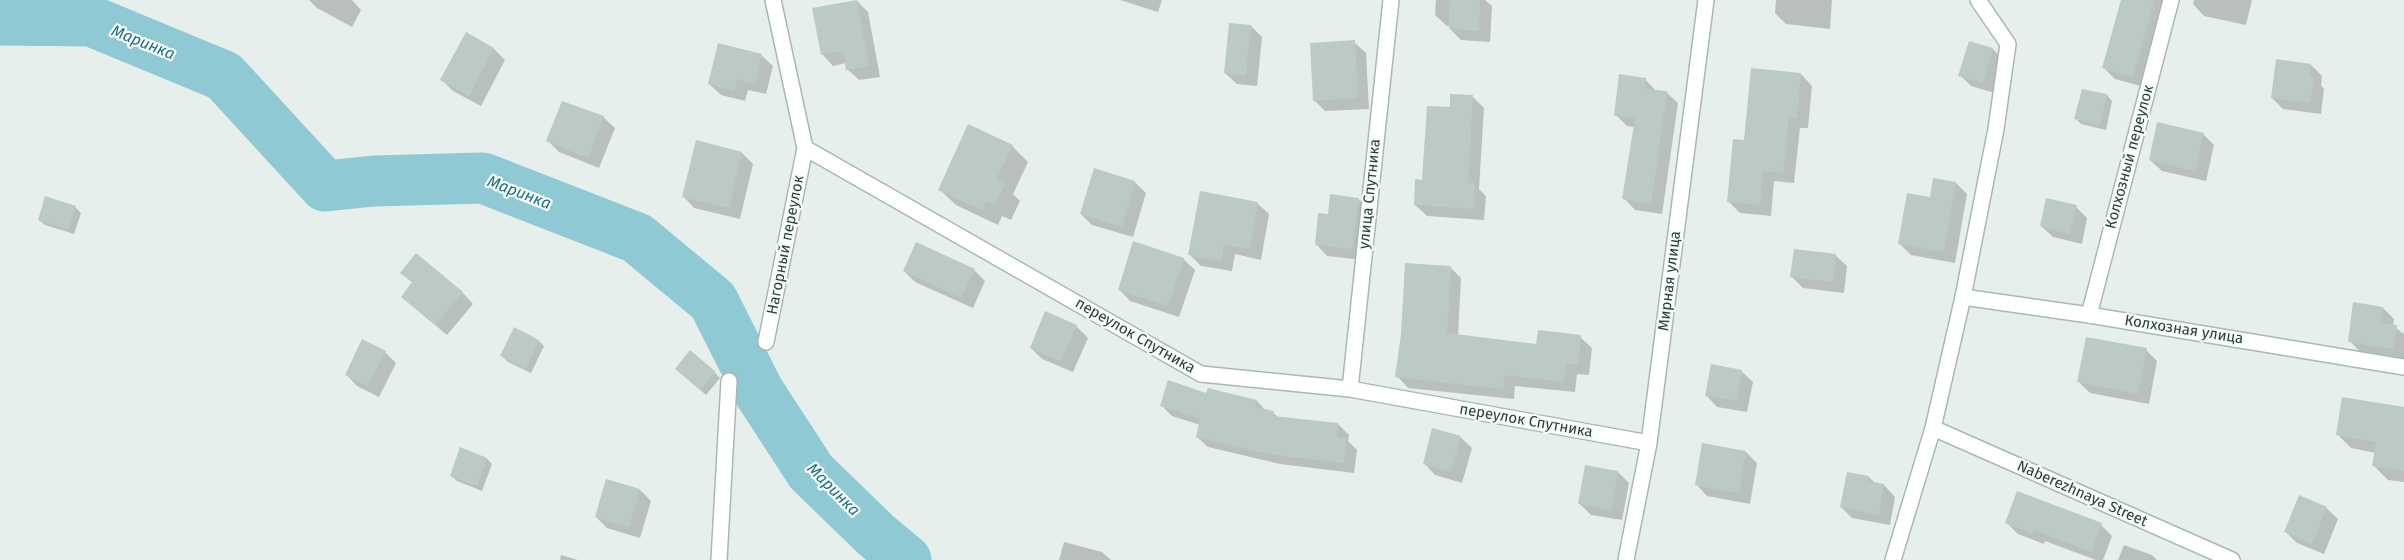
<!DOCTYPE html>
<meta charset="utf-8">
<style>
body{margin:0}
canvas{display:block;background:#e6efeb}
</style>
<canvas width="2404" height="560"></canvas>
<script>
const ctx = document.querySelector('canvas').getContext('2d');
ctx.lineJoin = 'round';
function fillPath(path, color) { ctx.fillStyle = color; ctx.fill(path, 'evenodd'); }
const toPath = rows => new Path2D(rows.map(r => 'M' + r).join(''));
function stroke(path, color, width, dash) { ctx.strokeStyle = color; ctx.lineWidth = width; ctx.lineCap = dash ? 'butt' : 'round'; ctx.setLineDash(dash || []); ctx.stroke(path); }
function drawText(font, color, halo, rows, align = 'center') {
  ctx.font = font + ' "Fira Sans",sans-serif'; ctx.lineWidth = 4.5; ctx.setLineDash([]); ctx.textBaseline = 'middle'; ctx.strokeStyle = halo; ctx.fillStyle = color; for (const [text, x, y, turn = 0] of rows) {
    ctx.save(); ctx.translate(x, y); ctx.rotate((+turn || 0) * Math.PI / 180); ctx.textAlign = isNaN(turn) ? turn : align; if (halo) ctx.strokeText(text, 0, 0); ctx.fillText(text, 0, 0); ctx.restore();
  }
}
fillPath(toPath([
 [309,0,352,0,361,10,352,27,317,8],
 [1120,0,1162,0,1158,12],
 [1436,0,1485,0,1492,6,1490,42,1461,40,1450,29,1450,26,1447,26,1435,15],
 [1776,0,1832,0,1830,29,1786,24,1775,13],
 [2122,0,2168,0,2144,87,2115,79,2104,68],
 [2194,0,2252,0,2246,25,2204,16,2193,4],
 [857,1,868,12,880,77,859,80,847,69,846,63,833,66,822,54],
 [1251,26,1262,37,1257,86,1237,84,1225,73],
 [466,34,494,49,505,60,481,106,453,91,442,80],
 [1354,42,1366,53,1369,109,1325,111,1314,100],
 [1970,43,1993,49,2004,61,1995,93,1971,86,1960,75],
 [761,55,773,66,766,94,748,90,745,101,721,95,709,84],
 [2311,65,2322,76,2321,85,2324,89,2321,114,2283,109,2272,98],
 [1801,74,1812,86,1808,128,1800,128,1794,183,1774,181,1771,216,1740,213,1728,201,1745,141],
 [1645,79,1656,91,1666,92,1678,103,1662,214,1635,210,1624,198,1634,127,1627,126,1616,115],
 [2107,95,2112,101,2106,130,2081,124,2076,119],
 [1473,97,1484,108,1479,189,1486,196,1484,220,1427,216,1415,205,1451,109],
 [603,117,615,128,599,168,559,152,548,141],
 [2203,134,2214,145,2206,181,2162,171,2150,160],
 [1012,146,1028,162,1013,194,1020,201,1011,220,1002,216,998,225,956,205,940,190],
 [742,153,753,164,740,219,694,208,683,196],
 [1135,182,1146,193,1133,237,1092,225,1081,214],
 [1956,183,1967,194,1955,263,1911,255,1900,244,1931,199],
 [1358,199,1369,210,1363,260,1327,256,1316,244,1329,216],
 [1257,203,1269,214,1261,260,1235,254,1232,271,1201,266,1190,255],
 [75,207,81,213,74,234,45,225,39,220],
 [2076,207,2087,218,2082,244,2053,237,2041,226],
 [1835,255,1847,266,1844,293,1803,288,1792,277],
 [1183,259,1195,270,1179,317,1130,301,1119,289],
 [1450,267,1461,278,1458,336,1537,346,1580,337,1592,348,1589,375,1577,374,1575,392,1515,386,1514,399,1408,388,1397,376],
 [974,270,985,281,973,308,915,282,904,271],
 [402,272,462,292,473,304,447,335,402,297,413,283],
 [2383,308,2394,319,2393,326,2404,334,2404,359,2361,353,2350,341],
 [1076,326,1088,338,1073,372,1042,359,1031,348],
 [539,341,544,346,531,373,508,362,502,356],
 [2146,350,2157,361,2149,404,2090,393,2079,382],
 [385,352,396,363,379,397,357,386,346,374],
 [1741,371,1753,382,1747,412,1717,407,1706,395],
 [715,373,720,378,706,395,682,374],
 [1209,390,1257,401,1266,411,1273,413,1278,417,1338,424,1349,435,1348,441,1357,450,1354,473,1280,464,1208,447,1197,437,1200,425,1172,416,1161,405,1207,394],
 [2404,409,2404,482,2388,480,2374,466,2376,453,2351,448,2337,434],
 [1460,437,1472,448,1462,483,1435,475,1424,463],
 [1703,444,1746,452,1757,463,1750,504,1707,496,1696,484],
 [460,449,487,459,492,464,482,491,457,481,451,476],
 [1618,472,1629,483,1622,520,1591,515,1579,503],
 [1869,477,1875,483,1884,485,1895,497,1890,525,1852,518,1841,507],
 [640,490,651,501,640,538,607,528,596,517],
 [2326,508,2338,519,2324,554,2297,543,2286,532],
 [2007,523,2101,525,2112,536,2103,560,2096,560,2045,541,2044,544,2018,534],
 [1064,542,1102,552,1111,560,1059,560],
 [2124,545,2152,555,2157,560,2118,560],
 [561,555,578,560,560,560]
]), '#0003');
stroke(toPath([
 [0,20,91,21,224,76,325,186,374,181,483,178,637,238,713,301,759,392,811,472,876,535,906,560]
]), '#8ec9d4', 51);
fillPath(toPath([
 [857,0,869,66,846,70,843,51,821,55,812,8],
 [1450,0,1480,0,1479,31,1449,29],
 [2121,0,2154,0,2133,77,2102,68],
 [1229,23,1251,25,1246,75,1224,73],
 [466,32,494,48,469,96,440,80],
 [1355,40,1358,98,1313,101,1310,43],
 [1969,41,1993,48,1983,83,1958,76],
 [718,43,762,54,755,84,737,79,734,91,708,84],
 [2276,59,2311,64,2310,76,2314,76,2310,103,2271,98],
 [1751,68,1801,73,1797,118,1789,117,1783,173,1763,171,1760,205,1727,202,1733,139,1744,140],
 [1619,74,1646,78,1645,89,1667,91,1651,204,1622,199,1635,118,1614,116],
 [2082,89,2107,94,2100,125,2074,119],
 [1450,94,1473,95,1468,183,1475,183,1474,209,1414,205,1415,179,1422,180,1427,106,1450,107],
 [562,101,604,116,588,158,546,141],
 [2157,122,2204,133,2195,171,2149,160],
 [968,124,1013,145,996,180,1005,184,995,205,986,201,982,210,938,190],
 [696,140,742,152,729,208,682,197],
 [1094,168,1135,181,1122,227,1080,214],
 [1933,178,1956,182,1944,252,1898,244,1907,193,1930,197],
 [1200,191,1258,202,1250,249,1224,244,1221,261,1188,255],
 [1330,194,1359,198,1352,249,1315,245,1318,213,1328,214],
 [45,196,76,206,68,230,38,220],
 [2046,198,2077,205,2070,234,2040,226],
 [1133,241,1184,258,1168,306,1118,290],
 [916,242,975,269,961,298,903,271],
 [1794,249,1836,254,1833,282,1790,277],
 [416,253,463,292,435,325,401,297,412,282,400,273],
 [1405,263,1451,266,1447,333,1536,344,1538,330,1581,335,1578,365,1566,363,1564,382,1505,375,1503,389,1395,377,1401,334],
 [2353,302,2383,307,2381,323,2397,325,2393,349,2348,342],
 [1045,311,1077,325,1061,362,1030,348],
 [514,327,539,340,526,369,500,356],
 [2086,337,2147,348,2138,394,2077,382],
 [362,339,386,351,367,386,345,375],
 [690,350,716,372,700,390,675,369],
 [1711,364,1742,370,1736,401,1705,396],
 [1168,380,1206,393,1208,388,1257,400,1255,407,1274,411,1273,416,1338,423,1337,437,1346,438,1344,463,1268,454,1196,437,1200,418,1160,406],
 [2342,397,2404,407,2404,471,2372,466,2376,442,2336,435],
 [1432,428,1461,436,1451,472,1423,464],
 [1702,443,1746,451,1739,493,1695,485],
 [460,447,487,458,477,486,450,476],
 [1585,465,1618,471,1611,510,1578,504],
 [1847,472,1869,476,1868,481,1884,484,1879,515,1840,507],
 [606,479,640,489,629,527,595,517],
 [2017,491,2102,523,2091,552,2034,530,2032,534,2005,523],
 [2299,495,2327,507,2312,544,2284,532]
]), '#bbcac4');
const street = toPath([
 [773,0,805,148,1201,374,1350,389,1649,443],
 [2089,315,2171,0],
 [766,342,805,148],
 [1350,389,1391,0],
 [1933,428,2232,560],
 [719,560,729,381],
 [1626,560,1649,443,1706,0],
 [1893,560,1933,428,1963,297,1996,129,2008,44,1978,0]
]);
const secondary = toPath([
 [1963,297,2089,315,2404,367]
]);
stroke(street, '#a8b8b2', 18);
stroke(secondary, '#a4bbb3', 18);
stroke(street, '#fff', 15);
stroke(secondary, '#fff', 15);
drawText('15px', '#24423a', '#f7fbf9', [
 ["Колхозный переулок",2130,157,-75],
 ["улица Спутника",1370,194,-84],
 ["Нагорный переулок",786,245,-79],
 ["Мирная улица",1670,281,-83],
 ["Колхозная улица",2184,330,9],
 ["переулок Спутника",1135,336,30],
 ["переулок Спутника",1526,421,10],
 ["Naberezhnaya Street",2082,494,24]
]);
drawText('italic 16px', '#1c6f80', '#f7fbf9', [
 ["Маринка",143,43,22],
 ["Маринка",519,193,21],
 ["Маринка",833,490,45]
]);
</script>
